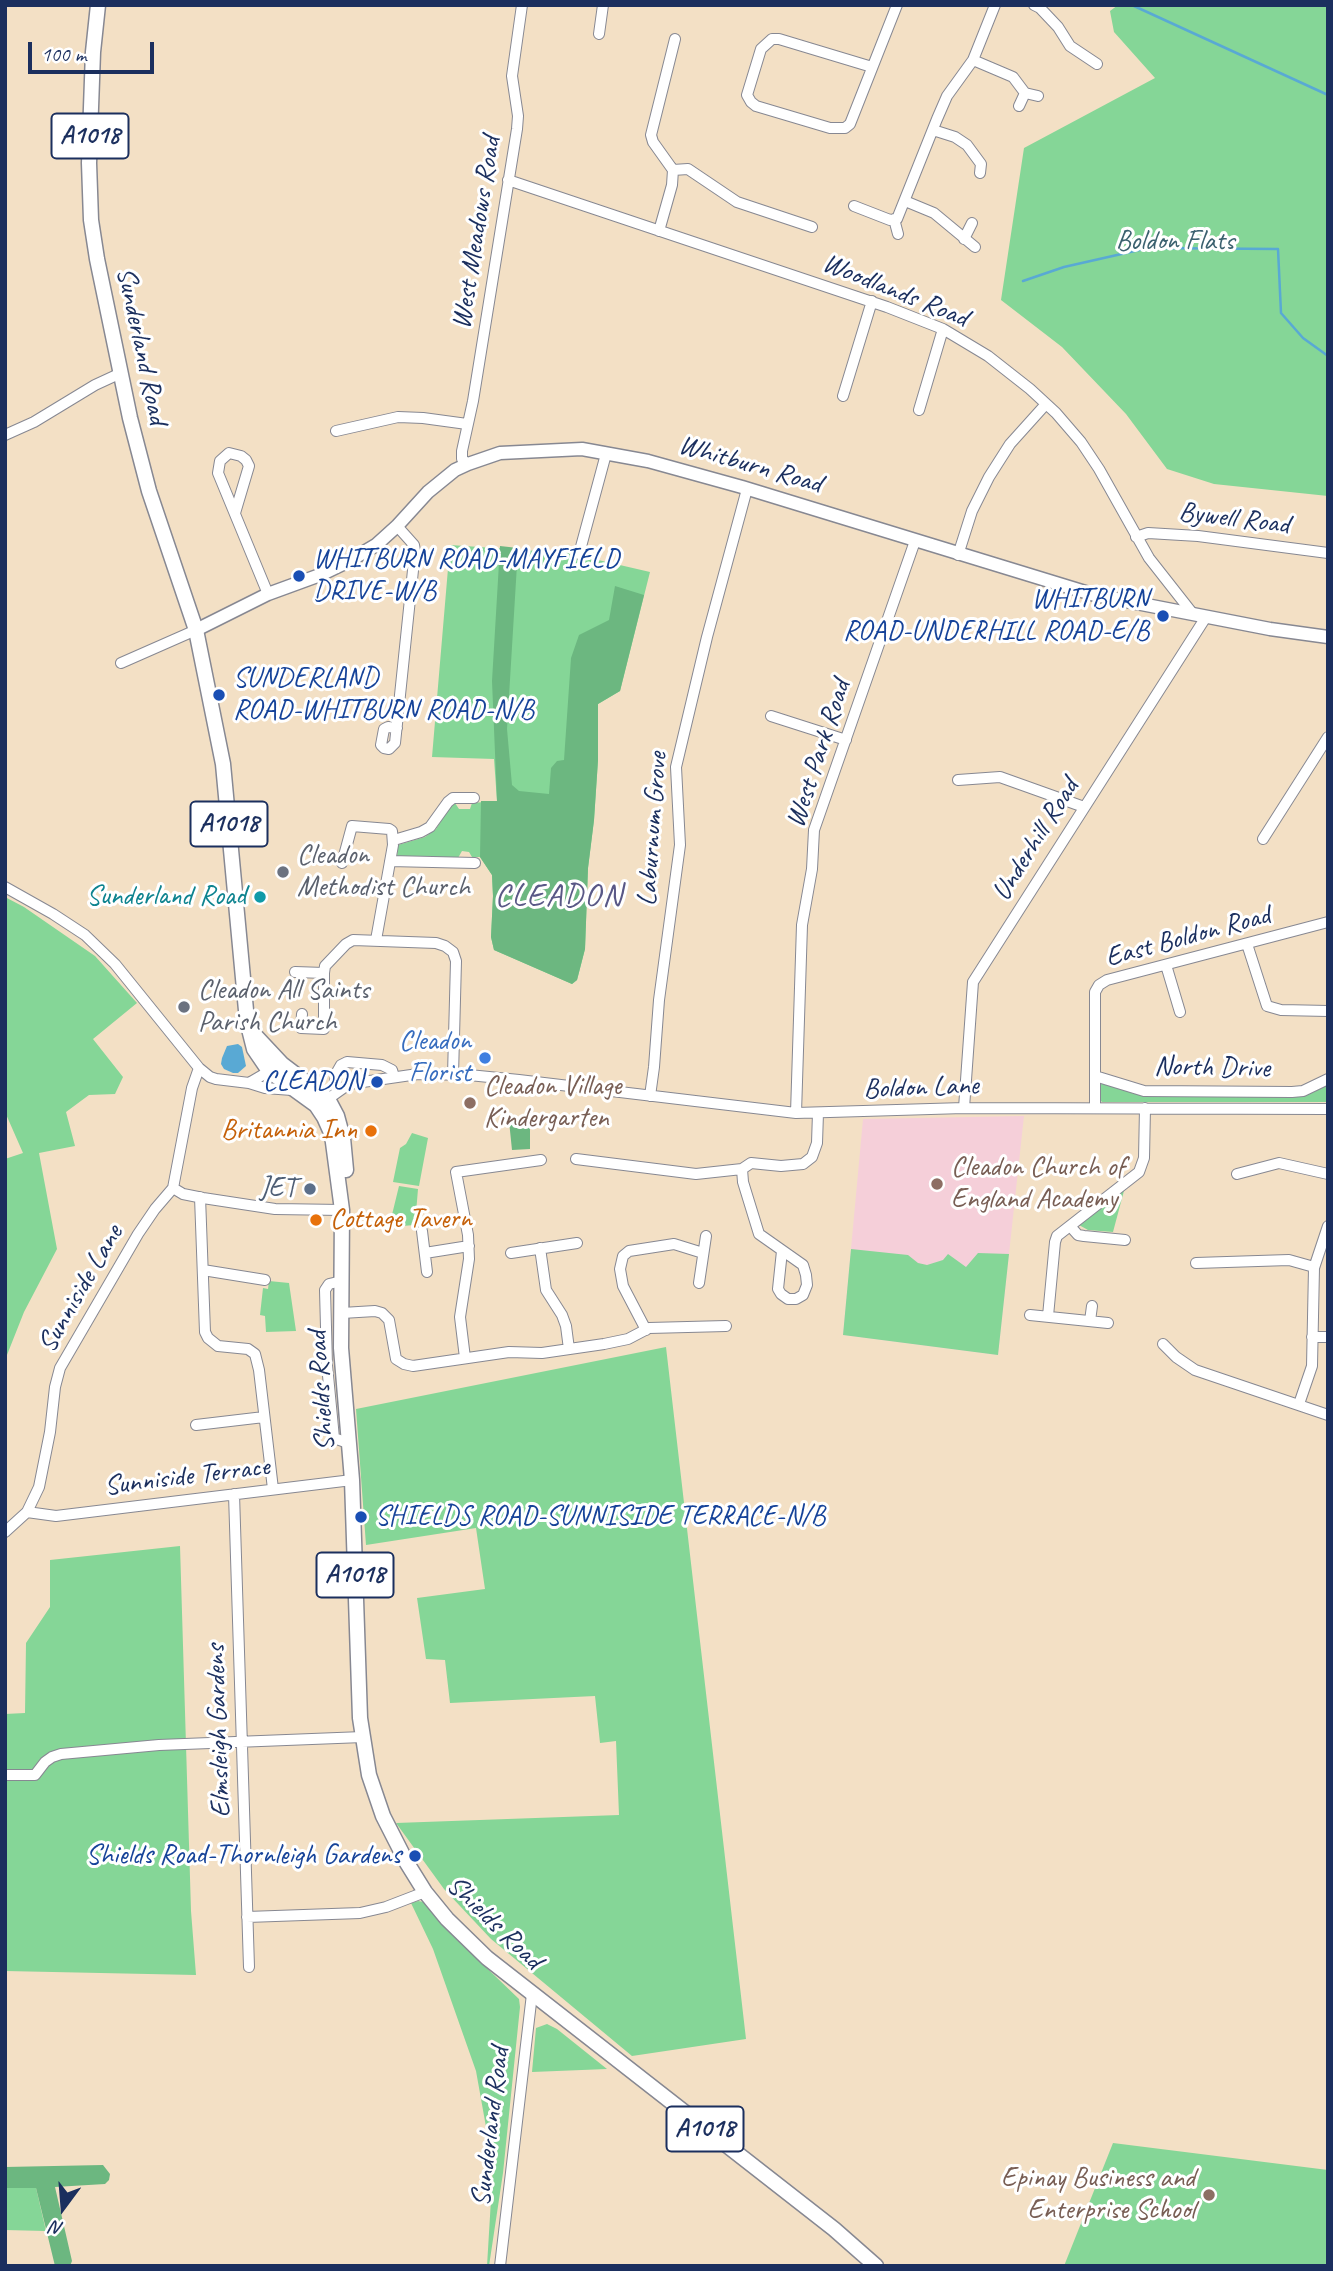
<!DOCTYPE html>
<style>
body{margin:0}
#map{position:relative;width:1333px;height:2271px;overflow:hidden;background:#f3e0c5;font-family:Caveat,sans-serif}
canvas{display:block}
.frame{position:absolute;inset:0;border:7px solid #1b2f5e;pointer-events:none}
.north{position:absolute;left:28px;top:2173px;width:70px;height:70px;-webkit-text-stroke:5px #fff;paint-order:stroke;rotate:196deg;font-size:19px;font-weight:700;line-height:28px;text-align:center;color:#1b2f5e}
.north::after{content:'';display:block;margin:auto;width:24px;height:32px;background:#1b2f5e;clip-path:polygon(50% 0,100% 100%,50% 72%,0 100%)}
.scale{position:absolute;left:28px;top:42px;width:126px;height:32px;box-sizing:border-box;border:4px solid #1b2f5e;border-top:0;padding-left:9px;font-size:21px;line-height:24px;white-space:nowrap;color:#1b2f5e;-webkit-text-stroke:5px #fff;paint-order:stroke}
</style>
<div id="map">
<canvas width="1333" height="2271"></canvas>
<div class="frame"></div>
<div class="north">N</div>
<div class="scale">100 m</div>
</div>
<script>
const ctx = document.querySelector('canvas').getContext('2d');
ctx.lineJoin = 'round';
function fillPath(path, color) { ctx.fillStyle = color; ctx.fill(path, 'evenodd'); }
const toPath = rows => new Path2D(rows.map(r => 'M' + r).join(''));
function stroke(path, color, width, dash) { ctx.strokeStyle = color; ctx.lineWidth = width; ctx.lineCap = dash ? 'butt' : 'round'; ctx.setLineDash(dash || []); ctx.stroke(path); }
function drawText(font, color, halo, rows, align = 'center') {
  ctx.font = font + ' Caveat,sans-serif'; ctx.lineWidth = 6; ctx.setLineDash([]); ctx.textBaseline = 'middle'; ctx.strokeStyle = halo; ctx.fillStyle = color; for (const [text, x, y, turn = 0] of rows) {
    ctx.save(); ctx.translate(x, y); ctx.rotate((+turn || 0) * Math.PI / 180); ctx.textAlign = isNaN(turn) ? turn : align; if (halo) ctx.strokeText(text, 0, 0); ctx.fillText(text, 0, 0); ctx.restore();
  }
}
fillPath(toPath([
 [1024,1116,998,1355,843,1335,863,1119]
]), '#f5cfd9');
fillPath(toPath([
 [1118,5,1328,5,1328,496,1214,484,1167,469,1126,414,1062,347,1001,300,1024,148,1155,78,1114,32,1110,11],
 [450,545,568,553,650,572,620,691,598,704,598,760,594,820,588,868,585,949,577,980,572,984,494,950,491,937,493,896,492,875,480,857,472,857,469,852,462,851,458,858,397,857,398,845,425,837,436,829,449,808,455,803,459,809,470,809,472,803,497,801,494,759,432,757],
 [5,897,24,907,95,956,137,1003,93,1039,123,1077,115,1094,89,1095,66,1112,75,1146,39,1153,57,1249,24,1312,5,1360,5,1159,23,1153,5,1112],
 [1103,1083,1135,1094,1150,1095,1300,1096,1328,1084,1328,1102,1102,1102,1100,1100,1098,1086],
 [412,1133,428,1138,419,1186,393,1182,400,1148,406,1144],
 [399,1186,418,1189,415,1225,389,1227],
 [1125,1187,1113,1232,1088,1230,1079,1225],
 [851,1249,908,1255,918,1263,927,1265,943,1260,948,1254,966,1267,978,1253,1009,1254,998,1355,843,1335],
 [269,1281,289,1283,296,1331,266,1332,265,1316,260,1315,263,1288,268,1289],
 [666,1347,746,2039,632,2056,491,1939,444,1889,396,1823,619,1815,616,1741,600,1743,595,1696,450,1703,445,1660,426,1659,417,1598,485,1589,476,1528,366,1545,356,1409],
 [180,1546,191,1911,196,1975,5,1971,5,1714,25,1713,26,1643,50,1607,50,1560],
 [418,1901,424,1902,443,1926,519,1999,520,2007,503,2173,489,2266,487,2266,493,2166,476,2071,433,1949,411,1903],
 [547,2024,557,2029,607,2069,532,2072,536,2028],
 [1113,2143,1328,2170,1328,2266,1064,2266],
 [5,2188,36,2188,46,2231,5,2230]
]), '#85d697');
fillPath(toPath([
 [500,546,518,548,507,729,512,785,519,791,549,794,551,768,557,761,564,760,571,658,579,635,609,620,615,586,644,595,620,691,598,704,598,760,594,820,588,868,585,949,577,980,572,984,494,950,491,937,493,896,492,875,480,857,481,801,497,801,492,681],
 [509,1121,530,1122,530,1149,512,1150],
 [103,2165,110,2174,109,2180,105,2184,55,2187,72,2261,70,2266,55,2266,36,2188,5,2188,5,2167]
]), '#6cb780');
fillPath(toPath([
 [238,1044,242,1047,246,1066,238,1073,233,1073,224,1069,221,1064,222,1058,227,1046]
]), '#59a9d4');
stroke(toPath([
 [1134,6,1328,95],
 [1023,281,1064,267,1148,248,1278,249,1281,313,1303,338,1328,356]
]), '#59a9d4', 2.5);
const minor = toPath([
 [1034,5,1040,8,1058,27,1070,46,1097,64],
 [599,34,603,5],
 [973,60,1013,77,1025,93,1038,96],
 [872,67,779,39,772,39,761,49,747,95,751,102,756,106,830,128,845,128,850,124,897,5],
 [1019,106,1025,93],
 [933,130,955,137,967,145,981,164,980,173],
 [673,170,688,169,737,202,812,227],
 [508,180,887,307,943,329,988,356,1030,389,1056,413,1081,442,1099,469,1149,558,1193,614],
 [905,201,934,213,975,247],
 [854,206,890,220,897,219,937,119,947,96,973,60,995,5],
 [894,219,898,234],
 [659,231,672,185,673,170,653,142,651,135,675,39],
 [964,239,972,223],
 [843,396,872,301],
 [919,410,943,329],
 [336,431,398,417,423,418,467,424],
 [5,435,34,422,95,385,121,373],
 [468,464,462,459,462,451,473,401,517,129,518,116,512,76,522,5],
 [235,513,249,466,246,460,241,456,229,453,220,461,218,473,268,594],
 [1136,537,1148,533,1198,536,1328,553],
 [579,554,606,454],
 [958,555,972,511,989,477,1010,444,1046,404],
 [121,663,196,630],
 [771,716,846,740],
 [397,728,388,727,384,729,381,745,384,748,389,749,395,743,415,551,414,545,397,526],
 [958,780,1000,777,1084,807],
 [1263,839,1328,737],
 [394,840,421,832,430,827,448,802,453,798,474,798],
 [390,861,475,863],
 [342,863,352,826,389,829,392,831,393,845,376,940],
 [5,887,53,914,85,935,115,964,199,1068,210,1077,216,1079,249,1083,273,1069],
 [1247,944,1267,1006,1281,1010,1328,1011],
 [1166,965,1180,1012],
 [295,972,324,973,324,1029,301,1028,302,1014],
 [324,973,325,966,346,944,353,940,436,943,445,946,453,952,456,961,453,1075],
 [1095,1076,1144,1091,1292,1092,1303,1091,1328,1079],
 [249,1083,265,1088,292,1090],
 [337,1092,335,1081,337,1072,341,1065,347,1062,382,1065,392,1070,394,1077],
 [650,1096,654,1067,659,1000,680,845,676,767,707,637,747,489],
 [325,1101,349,1084,418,1074,469,1075,519,1080,796,1113,964,1108,1328,1109],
 [1095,1107,1095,992,1099,985,1107,980,1328,922],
 [964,1108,973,982,1206,617],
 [796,1113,802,925,812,869,814,830,915,541],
 [576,1159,696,1174,742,1169],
 [1237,1174,1279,1163,1328,1174],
 [173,1188,183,1194,203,1198,275,1209,342,1210],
 [200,1197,205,1332,208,1338,218,1346,248,1349,255,1354,259,1370,273,1489],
 [1070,1226,1078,1235,1084,1236,1125,1240],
 [422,1231,427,1272],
 [540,1248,546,1290,562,1315,566,1326,569,1349],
 [782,1251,778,1289,781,1294,788,1299,796,1299,803,1295,807,1285,806,1275,803,1265,759,1234,743,1182,742,1169,751,1163,781,1166,803,1164,812,1157,817,1143,818,1113],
 [425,1253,469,1246],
 [511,1253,577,1243],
 [1196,1263,1289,1260,1314,1267],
 [203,1270,265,1280],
 [342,1281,329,1284,325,1290,327,1365,334,1438,348,1443],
 [699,1283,706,1236],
 [342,1313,375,1311,382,1313,389,1320,396,1359,404,1364,413,1366,509,1352,542,1353,604,1344,628,1339,649,1328,726,1326],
 [1030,1315,1108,1323],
 [1048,1316,1055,1242,1057,1236,1139,1172,1144,1158,1145,1108],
 [1090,1321,1092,1306],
 [646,1330,623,1286,620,1269,623,1256,629,1251,674,1244,703,1253],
 [1312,1337,1328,1337],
 [1163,1344,1176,1357,1195,1370,1328,1415],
 [465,1358,460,1317,469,1259,468,1235,456,1172,541,1160],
 [1299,1404,1312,1366,1314,1268,1328,1226],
 [196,1425,264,1417],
 [234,1494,249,1967],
 [27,1512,56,1516,352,1480],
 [5,1532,27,1512,39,1487,50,1432,55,1387,60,1368,138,1234,155,1209,173,1188,192,1088,199,1068],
 [5,1775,35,1775,45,1762,52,1757,61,1754,159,1745,363,1737],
 [247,1917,360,1913,386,1907,425,1892],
 [500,2266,532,1994]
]);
const major = toPath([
 [196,630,268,594,320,575,349,561,376,545,397,526,428,492,455,470,468,464,500,453,582,449,648,461,742,487,1095,595,1270,629,1328,637]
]);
const highway = toPath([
 [98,5,93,52,89,163,91,220,97,259,130,418,149,491,196,630,223,764,247,1021,254,1049,269,1071,316,1105,324,1117,332,1135,342,1210,341,1348,352,1480,360,1718,369,1775,383,1816,407,1863,425,1892,447,1919,487,1958,834,2229,876,2266],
 [252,1032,282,1064,328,1099,337,1116,343,1138,346,1170]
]);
stroke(minor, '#878892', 12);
stroke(major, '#878892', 15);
stroke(highway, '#878892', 17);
stroke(minor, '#fff', 10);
stroke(major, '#fff', 12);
stroke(highway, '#fff', 14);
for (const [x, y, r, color] of [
 [299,576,7,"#1a4fb4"],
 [1163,616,7,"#1a4fb4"],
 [219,695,7,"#1a4fb4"],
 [283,872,7,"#6b7280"],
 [260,897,7,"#0f9aa8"],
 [184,1007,7,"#6b7280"],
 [485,1058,7,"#3f7fe0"],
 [377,1082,7,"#1a4fb4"],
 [470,1103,7,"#8d6e63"],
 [371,1131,7,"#e8710a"],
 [937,1184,7,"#8d6e63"],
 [310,1189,7,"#5c6f8a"],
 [316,1220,7,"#e8710a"],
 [361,1517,7,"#1a4fb4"],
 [415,1856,7,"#1a4fb4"],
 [1209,2195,7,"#8d6e63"]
]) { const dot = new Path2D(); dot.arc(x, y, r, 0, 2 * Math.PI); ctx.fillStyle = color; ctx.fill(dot); stroke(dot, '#fff', 2.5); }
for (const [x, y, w] of [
 [90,136,77],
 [229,824,77],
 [355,1575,77],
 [705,2129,77]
]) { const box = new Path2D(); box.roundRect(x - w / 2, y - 22.5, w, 45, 5); ctx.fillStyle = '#fff'; ctx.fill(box); stroke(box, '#1b2f5e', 2); }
drawText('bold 26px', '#1b2f5e', null, [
 ["A1018",90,136],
 ["A1018",229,824],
 ["A1018",355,1575],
 ["A1018",705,2129]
]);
drawText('28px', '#1b2f5e', '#fff', [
 ["West Meadows Road",477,233,-81],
 ["Woodlands Road",895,291,22],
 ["Sunderland Road",141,346,78],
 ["Whitburn Road",750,465,16],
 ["Bywell Road",1234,519,7],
 ["West Park Road",819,754,-72],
 ["Laburnum Grove",653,829,-86],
 ["Underhill Road",1036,840,-58],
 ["East Boldon Road",1188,937,-15],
 ["North Drive",1212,1068,1],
 ["Boldon Lane",921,1088,-2],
 ["Sunniside Lane",81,1289,-60],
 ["Shields Road",322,1391,-94],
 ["Sunniside Terrace",187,1477,-7],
 ["Elmsleigh Gardens",219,1731,-92],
 ["Shields Road",494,1923,44],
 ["Sunderland Road",491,2127,-83]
]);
drawText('28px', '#3b616f', '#fff', [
 ["Boldon Flats",1175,242]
]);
drawText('28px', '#164399', '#fff', [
 ["WHITBURN ROAD-MAYFIELD",313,560],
 ["DRIVE-W/B",313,592],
 ["WHITBURN",1149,600,"right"],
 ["ROAD-UNDERHILL ROAD-E/B",1149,632,"right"],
 ["SUNDERLAND",233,679],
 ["ROAD-WHITBURN ROAD-N/B",233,711],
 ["CLEADON",363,1082,"right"],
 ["SHIELDS ROAD-SUNNISIDE TERRACE-N/B",375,1517],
 ["Shields Road-Thornleigh Gardens",401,1856,"right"]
], 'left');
drawText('28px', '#5b616d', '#fff', [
 ["Cleadon",297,856],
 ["Methodist Church",297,888],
 ["Cleadon All Saints",198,991],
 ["Parish Church",198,1023]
], 'left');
drawText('28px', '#0d838f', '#fff', [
 ["Sunderland Road",246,897]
], 'right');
drawText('28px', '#366cbe', '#fff', [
 ["Cleadon",471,1042],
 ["Florist",471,1074]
], 'right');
drawText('28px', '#785e54', '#fff', [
 ["Cleadon Village",484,1087],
 ["Kindergarten",484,1119],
 ["Cleadon Church of",951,1168],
 ["England Academy",951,1200],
 ["Epinay Business and",1195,2179,"right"],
 ["Enterprise School",1195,2211,"right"]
], 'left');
drawText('28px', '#c56008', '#fff', [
 ["Britannia Inn",357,1131],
 ["Cottage Tavern",330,1220,"left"]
], 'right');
drawText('28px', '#4e5e75', '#fff', [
 ["JET",296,1189]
], 'right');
ctx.letterSpacing = '2px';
drawText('32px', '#595886', '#fff', [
 ["CLEADON",559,897]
]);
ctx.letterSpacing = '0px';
</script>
